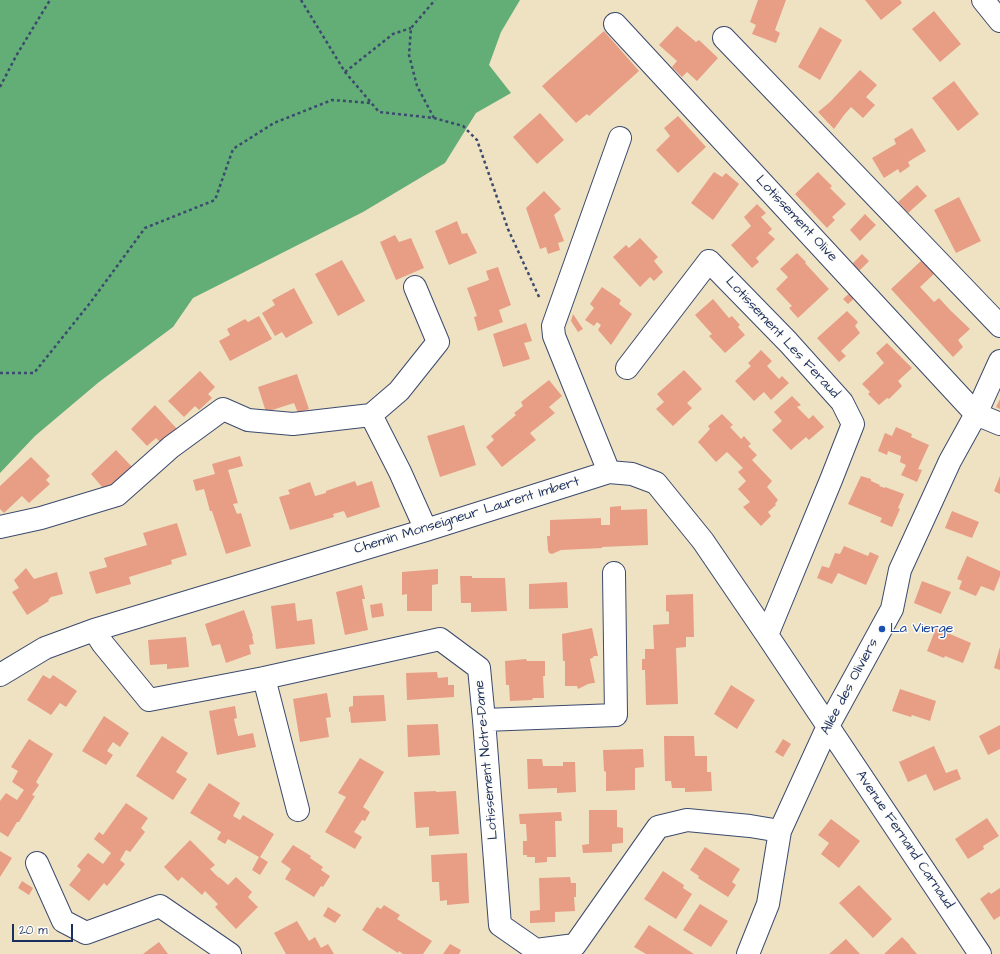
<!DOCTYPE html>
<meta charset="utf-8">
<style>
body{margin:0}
#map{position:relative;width:1000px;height:954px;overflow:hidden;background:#eee2c3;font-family:"Architects Daughter",sans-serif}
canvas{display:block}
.scale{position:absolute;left:12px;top:924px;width:61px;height:18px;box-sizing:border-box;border:2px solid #1b2f5e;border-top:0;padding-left:5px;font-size:12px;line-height:14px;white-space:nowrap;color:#1b2f5e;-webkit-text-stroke:3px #fdfcf7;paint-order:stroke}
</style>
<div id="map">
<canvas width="1000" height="954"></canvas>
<div class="scale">20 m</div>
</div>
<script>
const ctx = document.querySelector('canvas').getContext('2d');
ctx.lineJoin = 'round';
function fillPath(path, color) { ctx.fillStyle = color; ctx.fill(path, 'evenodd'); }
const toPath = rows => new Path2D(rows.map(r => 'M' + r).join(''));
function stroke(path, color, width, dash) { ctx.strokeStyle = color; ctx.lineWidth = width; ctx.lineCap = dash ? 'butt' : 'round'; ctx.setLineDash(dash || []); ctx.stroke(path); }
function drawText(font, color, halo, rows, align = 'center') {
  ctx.font = font + ' "Architects Daughter",sans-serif'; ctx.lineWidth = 3; ctx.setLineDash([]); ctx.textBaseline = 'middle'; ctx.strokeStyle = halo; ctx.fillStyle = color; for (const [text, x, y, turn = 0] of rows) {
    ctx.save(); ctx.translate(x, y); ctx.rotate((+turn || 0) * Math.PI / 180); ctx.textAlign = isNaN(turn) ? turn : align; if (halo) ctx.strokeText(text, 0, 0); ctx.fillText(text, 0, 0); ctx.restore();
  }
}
fillPath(toPath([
 [0,0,520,0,501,32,489,65,511,93,476,113,445,163,363,212,193,298,173,327,99,382,35,436,0,473]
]), '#63ae77');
fillPath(toPath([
 [758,0,786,0,775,30,780,33,776,43,752,34,756,25,750,22],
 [865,0,900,0,902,3,881,20],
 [934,11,961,44,940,62,912,29],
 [677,26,696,42,699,40,718,58,697,81,687,72,682,77,672,67,677,61,659,45],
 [820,27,842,40,820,80,798,67],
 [604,31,639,71,589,116,587,114,576,123,542,86],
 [860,70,877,85,866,97,875,105,863,118,851,107,844,115,834,129,818,112,830,102],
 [954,81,979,114,958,131,932,98],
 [540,113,564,140,537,164,513,137],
 [678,116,706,147,678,173,656,150,670,136,664,128],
 [912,128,926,151,908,162,910,166,900,173,898,169,884,178,872,158,896,144,894,139],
 [714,172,722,177,726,173,739,184,713,220,691,203],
 [818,172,832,186,830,188,846,204,832,217,835,220,827,228,795,194],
 [917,185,927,196,908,213,898,202],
 [544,191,561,209,554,215,564,241,558,243,560,250,548,254,546,247,540,249,526,208],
 [959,197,981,241,956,253,934,210],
 [757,204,766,213,761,217,772,229,768,233,775,239,756,258,759,262,752,268,731,245,751,226,744,217],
 [865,214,876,225,860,241,850,230],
 [457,221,462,234,467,233,477,253,449,265,435,231],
 [395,235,399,242,411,238,424,268,396,280,380,242],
 [640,238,658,257,654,261,663,272,654,281,650,277,640,287,613,257,626,245,629,248],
 [797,253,806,262,805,263,829,289,798,318,789,308,792,306,776,289,788,277,780,269],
 [862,254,869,261,857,273,850,266],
 [342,260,365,301,338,316,315,274],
 [922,260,935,273,920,287,934,302,939,298,950,310,970,329,958,340,963,347,953,357,891,289],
 [498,267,511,305,499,310,503,322,478,331,474,317,477,316,467,288,489,280,486,271],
 [602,287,621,300,619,304,632,314,611,345,598,330,601,325,597,322,594,326,585,320,594,308,590,304],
 [294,288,313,323,286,338,282,332,275,336,262,313,275,305,272,300],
 [852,291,857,296,848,304,843,299],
 [713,299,729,318,732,316,740,325,738,327,745,335,725,353,709,336,712,334,695,315],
 [847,311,858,322,855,326,860,333,841,351,846,356,839,362,817,338],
 [573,314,583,329,578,332,571,321],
 [259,316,272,339,230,361,219,341,230,335,227,329,245,319,248,322],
 [526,323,532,341,524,343,530,359,503,367,493,334],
 [887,343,912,368,898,381,902,386,889,399,887,398,879,405,868,394,870,392,862,384,884,363,876,353],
 [761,350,772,361,767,366,779,379,782,376,789,383,771,400,764,392,754,401,735,381,751,366,748,363],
 [684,370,702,389,687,403,692,408,673,426,656,409,664,402,657,394],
 [200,371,215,387,208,394,212,398,199,410,195,406,184,417,168,401],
 [297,374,309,409,298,413,294,403,266,412,258,387],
 [549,380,562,396,549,407,555,413,530,433,536,440,502,467,486,447,494,440,491,436,516,415,514,413,523,406,521,402],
 [792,396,801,405,797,407,809,419,813,415,824,427,809,440,806,437,791,450,772,430,782,421,774,412],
 [1000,399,1000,409,996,407],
 [155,405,178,430,162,444,156,438,147,446,131,429],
 [722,414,733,425,730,427,741,439,744,436,751,444,748,446,757,455,752,460,772,481,767,487,778,500,775,504,776,505,768,512,771,516,761,526,743,507,750,502,738,489,746,481,738,472,743,468,727,452,716,462,698,442,710,429,708,426],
 [464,425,476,465,440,477,427,436],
 [896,427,912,434,911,437,929,445,918,469,922,470,917,482,901,475,906,465,900,462,901,456,888,451,887,455,878,451,885,433,892,436],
 [116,450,135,470,109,495,91,474],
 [240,456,243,466,228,470,238,503,233,504,237,514,241,513,251,546,226,554,212,511,210,511,204,489,196,491,193,480,215,474,212,464],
 [31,457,50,476,46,480,50,484,29,503,22,496,4,513,0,509,0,486],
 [861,476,871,479,871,481,880,485,879,486,885,488,885,487,904,494,898,508,900,509,892,527,880,522,882,518,848,504],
 [1000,476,1000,494,994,491],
 [355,481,357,486,372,481,380,507,347,518,344,511,333,514,334,517,290,530,279,497,290,494,288,490,310,482,315,496,326,493,326,491],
 [621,506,621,510,647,509,648,545,602,547,602,548,561,550,552,554,549,553,548,550,547,536,550,536,550,520,601,518,601,525,610,525,610,507],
 [952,511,979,522,972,538,945,528],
 [177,523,187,555,171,560,172,564,129,577,131,584,96,594,89,572,107,567,104,558,147,545,143,533],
 [844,546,868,556,870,552,879,556,866,585,838,573,832,584,817,578,822,566,829,568,835,553,840,554],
 [967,556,1000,571,1000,576,994,591,981,586,976,596,959,589,962,581,957,579],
 [26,568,34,579,57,572,63,594,51,597,48,600,49,601,27,615,12,592,19,588,14,580],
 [438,569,438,584,432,585,432,611,407,611,407,594,402,595,402,572],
 [460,576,472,576,472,578,505,578,507,611,471,612,471,603,461,603],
 [922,581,951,592,941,614,914,603],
 [567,582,568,608,529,609,529,584],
 [362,585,365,599,362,599,368,630,345,635,336,592],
 [693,594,694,637,686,637,686,647,676,648,678,704,646,705,645,670,642,670,642,659,645,659,645,649,654,649,653,625,669,624,669,612,666,611,666,595],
 [295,603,297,621,312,619,315,644,276,649,271,606],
 [382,603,384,616,372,618,370,605],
 [244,610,253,636,252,636,254,644,249,645,251,654,226,663,220,644,212,646,205,624],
 [592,628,598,656,593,656,594,657,590,659,595,683,593,683,588,684,578,689,577,686,565,686,565,661,563,661,562,634],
 [936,628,971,643,963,663,945,656,944,658,927,651],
 [186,637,189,667,167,669,167,664,150,665,148,640],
 [1000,647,1000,670,994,668],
 [526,659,527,661,545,661,545,676,543,676,544,698,533,698,532,700,510,701,509,685,506,685,505,661],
 [437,672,438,678,448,677,448,685,454,685,454,697,407,700,406,673],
 [43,675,50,679,53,675,77,691,66,707,60,703,51,715,27,700],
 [731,685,755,700,737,729,714,714],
 [900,689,936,701,930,721,912,715,911,717,892,711],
 [327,693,331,717,326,718,329,737,300,742,293,699],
 [384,695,386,721,351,723,350,712,349,712,349,707,353,706,353,696],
 [235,706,237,718,234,719,238,736,253,733,256,747,217,755,209,711],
 [104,716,129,733,120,747,113,742,107,751,113,755,106,765,82,751],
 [438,724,440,755,408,757,407,725],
 [1000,725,1000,749,988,755,979,736],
 [162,736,188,753,176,772,187,779,173,800,136,776],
 [664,736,694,736,695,756,707,756,707,772,711,772,712,791,685,792,685,788,672,788,671,781,665,781],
 [29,739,53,754,36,782,39,785,32,795,35,796,19,822,17,822,8,837,0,832,0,801,6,793,17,800,24,790,12,782,18,771,11,767],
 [783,739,791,744,783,757,775,752],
 [934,746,946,773,957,769,961,779,934,791,926,774,908,782,899,762],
 [643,749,644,767,635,768,635,790,606,791,606,772,604,771,603,750],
 [360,758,384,772,363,807,370,812,365,821,362,820,354,832,362,837,355,849,325,832,346,797,338,793],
 [527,759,542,759,543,766,563,766,563,762,575,762,576,792,557,793,557,788,528,789],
 [209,783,240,803,233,816,240,820,243,815,274,834,260,857,268,862,260,875,252,870,259,857,228,839,225,844,217,839,221,832,190,813],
 [436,791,436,792,456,791,459,834,429,836,429,827,416,828,414,792],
 [126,803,148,818,141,828,145,832,130,852,126,850,120,860,125,864,107,886,104,883,89,901,69,885,81,870,77,866,88,853,103,864,111,853,94,839,99,832,103,835],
 [589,810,617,810,617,827,623,828,623,843,612,844,612,852,583,853,582,845,589,844],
 [561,812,562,821,555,821,556,857,547,857,547,862,535,863,535,857,527,857,527,855,523,855,523,841,527,841,526,824,520,824,519,814],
 [987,818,999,836,983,846,984,849,968,859,955,839],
 [831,819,860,841,839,868,821,854,829,843,818,835],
 [190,840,215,865,210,869,219,878,219,877,228,885,236,877,252,892,248,897,258,907,236,929,215,907,218,904,205,891,202,895,182,877,178,881,164,867],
 [293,845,311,856,310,858,323,867,321,870,330,876,323,887,321,886,314,897,285,879,291,869,281,862],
 [705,847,740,869,732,882,736,885,728,897,698,878,699,876,690,870],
 [0,851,12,858,0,877],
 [467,853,469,903,447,905,447,900,440,901,439,882,432,882,431,855],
 [663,871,684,885,683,888,692,894,676,919,644,899],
 [570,877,571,883,576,883,576,897,574,897,575,911,555,912,555,922,530,923,530,911,540,910,539,878],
 [22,881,33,888,29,895,18,888],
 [859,885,892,919,873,938,839,903],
 [1000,888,1000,916,994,920,980,899,989,892,991,894],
 [700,904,728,921,711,947,683,930],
 [384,905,400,915,397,919,432,941,423,954,403,954,399,951,398,953,362,930,377,907,381,909],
 [328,907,341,915,335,923,323,916],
 [297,921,309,941,315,937,321,948,328,944,334,954,286,954,274,933],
 [649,925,694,954,646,954,634,947],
 [902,937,910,945,910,946,917,954,884,954],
 [846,939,860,954,829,954],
 [159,942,168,954,143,954],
 [450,944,461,950,459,954,443,954]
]), '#e89d85');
const minor = toPath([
 [983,0,1000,21],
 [615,24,976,414,1000,424],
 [724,38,1000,326],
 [627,368,709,261,788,342,842,402,853,424,831,480,767,635],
 [371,415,399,391,438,342,415,287],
 [609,472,554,336,553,326,620,138],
 [0,527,41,518,117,495,171,447,223,409,248,420,293,424,371,415,400,472,426,530],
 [94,630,103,644,149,700,264,678,440,639,479,668,484,720,500,925,536,950,575,945,658,827,687,820,750,826,780,831],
 [0,675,45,648,94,630,426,530,609,472,632,474,656,483,703,541,767,635,980,954],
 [264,678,298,810],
 [484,720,616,715,614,573],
 [37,863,63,921,86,933,160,906,230,954],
 [748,954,768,904,780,831,828,726,892,609,900,570,950,461,976,414,1000,361]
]);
stroke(minor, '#3b4a6d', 24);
stroke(toPath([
 [301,0,345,72,379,112,434,118,463,126,477,140,508,229,540,299],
 [345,72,393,34,411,28],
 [0,87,16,56,50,0],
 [434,118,417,86,409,55,411,28,435,0],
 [0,373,34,373,90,303,145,228,215,200,233,149,274,123,332,100,371,103]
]), '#3b4a6d', 2.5, [3, 3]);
stroke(minor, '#fff', 22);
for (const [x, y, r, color] of [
 [882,629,4,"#1a4fb4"]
]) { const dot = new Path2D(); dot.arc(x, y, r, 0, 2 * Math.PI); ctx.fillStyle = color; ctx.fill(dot); stroke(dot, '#fdfcf7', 1.5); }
drawText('14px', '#1b2f5e', '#fdfcf7', [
 ["Lotissement Olive",796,219,47],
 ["Lotissement Les Feraud",782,338,47],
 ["Chemin Monseigneur Laurent Imbert",467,516,-17],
 ["Allée des Oliviers",850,687,-62],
 ["Lotissement Notre-Dame",487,760,-95],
 ["Avenue Fernand Carnaud",904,840,56]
]);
drawText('14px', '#164399', '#fdfcf7', [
 ["La Vierge",890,629]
], 'left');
</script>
